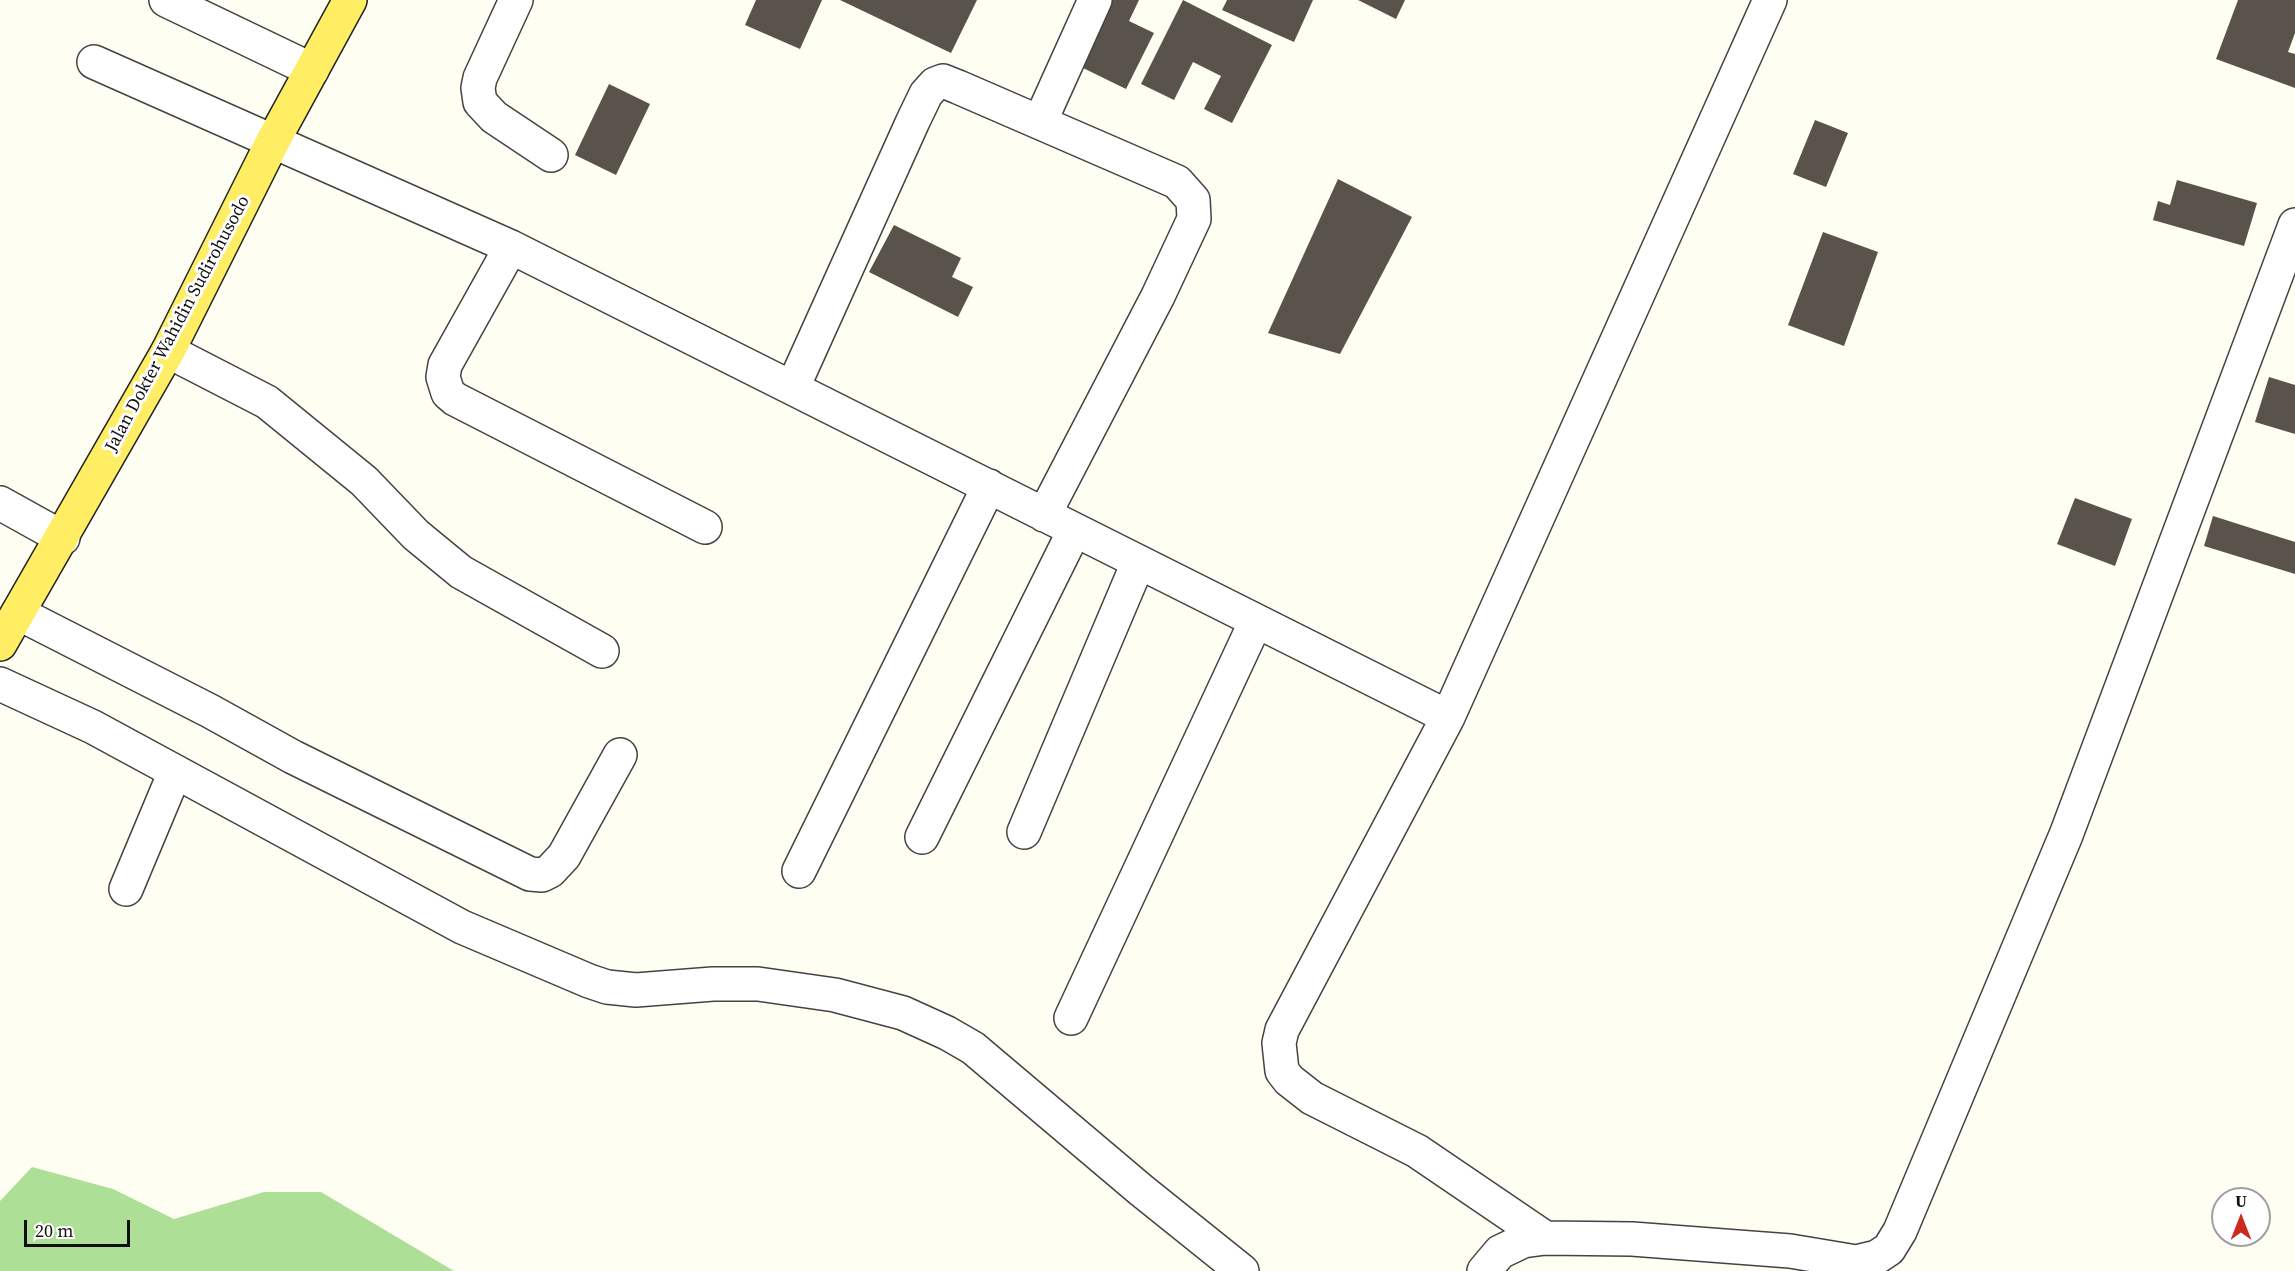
<!DOCTYPE html>
<style>
body{margin:0}
#map{position:relative;width:2295px;height:1271px;overflow:hidden;background:#fffef3;font-family:"Source Serif 4",serif}
canvas{display:block}
.north{position:absolute;left:2211px;top:1187px;width:60px;height:60px;box-sizing:border-box;background:#fff;border:2px solid #9f9f9f;border-radius:50%;rotate:0deg;font-size:16px;font-weight:700;line-height:24px;text-align:center;color:#101010}
.north::after{content:'';display:block;margin:auto;width:21px;height:27px;background:#cb2b1d;clip-path:polygon(50% 0,100% 100%,50% 72%,0 100%)}
.scale{position:absolute;left:24px;top:1220px;width:106px;height:27px;box-sizing:border-box;border:3px solid #101010;border-top:0;padding-left:8px;font-size:18px;line-height:21px;white-space:nowrap;color:#101010;-webkit-text-stroke:4px #fff;paint-order:stroke}
</style>
<div id="map">
<canvas width="2295" height="1271"></canvas>
<div class="north">U</div>
<div class="scale">20 m</div>
</div>
<script>
const ctx = document.querySelector('canvas').getContext('2d');
ctx.lineJoin = 'round';
function fillPath(path, color) { ctx.fillStyle = color; ctx.fill(path, 'evenodd'); }
const toPath = rows => new Path2D(rows.map(r => 'M' + r).join(''));
function stroke(path, color, width, dash) { ctx.strokeStyle = color; ctx.lineWidth = width; ctx.lineCap = dash ? 'butt' : 'round'; ctx.setLineDash(dash || []); ctx.stroke(path); }
function drawText(font, color, halo, rows, align = 'center') {
  ctx.font = font + ' "Source Serif 4",serif'; ctx.lineWidth = 6; ctx.setLineDash([]); ctx.textBaseline = 'middle'; ctx.strokeStyle = halo; ctx.fillStyle = color; for (const [text, x, y, turn = 0] of rows) {
    ctx.save(); ctx.translate(x, y); ctx.rotate((+turn || 0) * Math.PI / 180); ctx.textAlign = isNaN(turn) ? turn : align; if (halo) ctx.strokeText(text, 0, 0); ctx.fillText(text, 0, 0); ctx.restore();
  }
}
fillPath(toPath([
 [32,1167,113,1189,174,1219,264,1192,321,1192,454,1271,0,1271,0,1201]
]), '#aedf97');
fillPath(toPath([
 [756,0,822,0,800,49,745,25],
 [840,0,977,0,951,53],
 [1111,0,1139,0,1129,21,1154,33,1126,89,1079,66],
 [1183,0,1272,45,1232,123,1204,109,1221,76,1193,62,1174,100,1141,84],
 [1227,0,1313,0,1294,42,1222,10],
 [1358,0,1405,0,1396,19],
 [2238,0,2295,0,2295,33,2288,52,2295,54,2295,88,2216,59],
 [609,84,650,104,616,175,575,155],
 [1815,120,1848,133,1826,187,1793,174],
 [1338,179,1412,217,1340,354,1268,333],
 [2177,180,2257,203,2244,246,2153,220,2158,201,2170,205],
 [894,225,961,258,952,277,973,287,958,317,869,272],
 [1823,232,1878,252,1844,346,1788,325],
 [2269,377,2295,385,2295,434,2255,422],
 [2075,498,2132,519,2115,566,2057,544],
 [2213,516,2295,542,2295,574,2204,546]
]), '#5a534b');
const minor = toPath([
 [166,0,312,70],
 [516,0,480,78,478,88,480,102,494,117,551,155],
 [94,62,511,247,1448,717],
 [1040,122,1095,0],
 [511,247,445,365,443,377,448,393,455,399,705,527],
 [168,351,267,402,364,481,416,535,461,572,602,651],
 [793,387,913,121,926,94,935,84,943,81,958,87,1177,182,1193,200,1194,219,1158,296,1044,515],
 [0,503,63,538],
 [18,613,210,711,293,757,530,874,542,875,550,871,564,856,620,755],
 [0,684,93,727,462,927,589,981,607,987,636,990,713,984,758,984,835,995,903,1013,947,1033,973,1048,1141,1190,1242,1271],
 [1024,832,1138,563],
 [922,837,1074,531],
 [799,871,989,486],
 [126,889,175,772],
 [1071,1018,1256,621],
 [1545,1238,1417,1151,1312,1098,1289,1080,1282,1071,1279,1043,1282,1030,1448,717,1770,0],
 [1484,1271,1500,1252,1523,1241,1545,1238,1632,1239,1790,1251,1856,1262,1877,1257,1889,1249,1900,1231,2066,835,2295,225]
]);
const major = toPath([
 [0,644,168,351,273,141,350,0]
]);
stroke(minor, '#434343', 36);
stroke(major, '#212121', 36);
stroke(minor, '#fff', 33);
stroke(major, '#ffed63', 33);
drawText('18px', '#101010', '#fff', [
 ["Jalan Dokter Wahidin Sudirohusodo",178,324,-62]
]);
</script>
